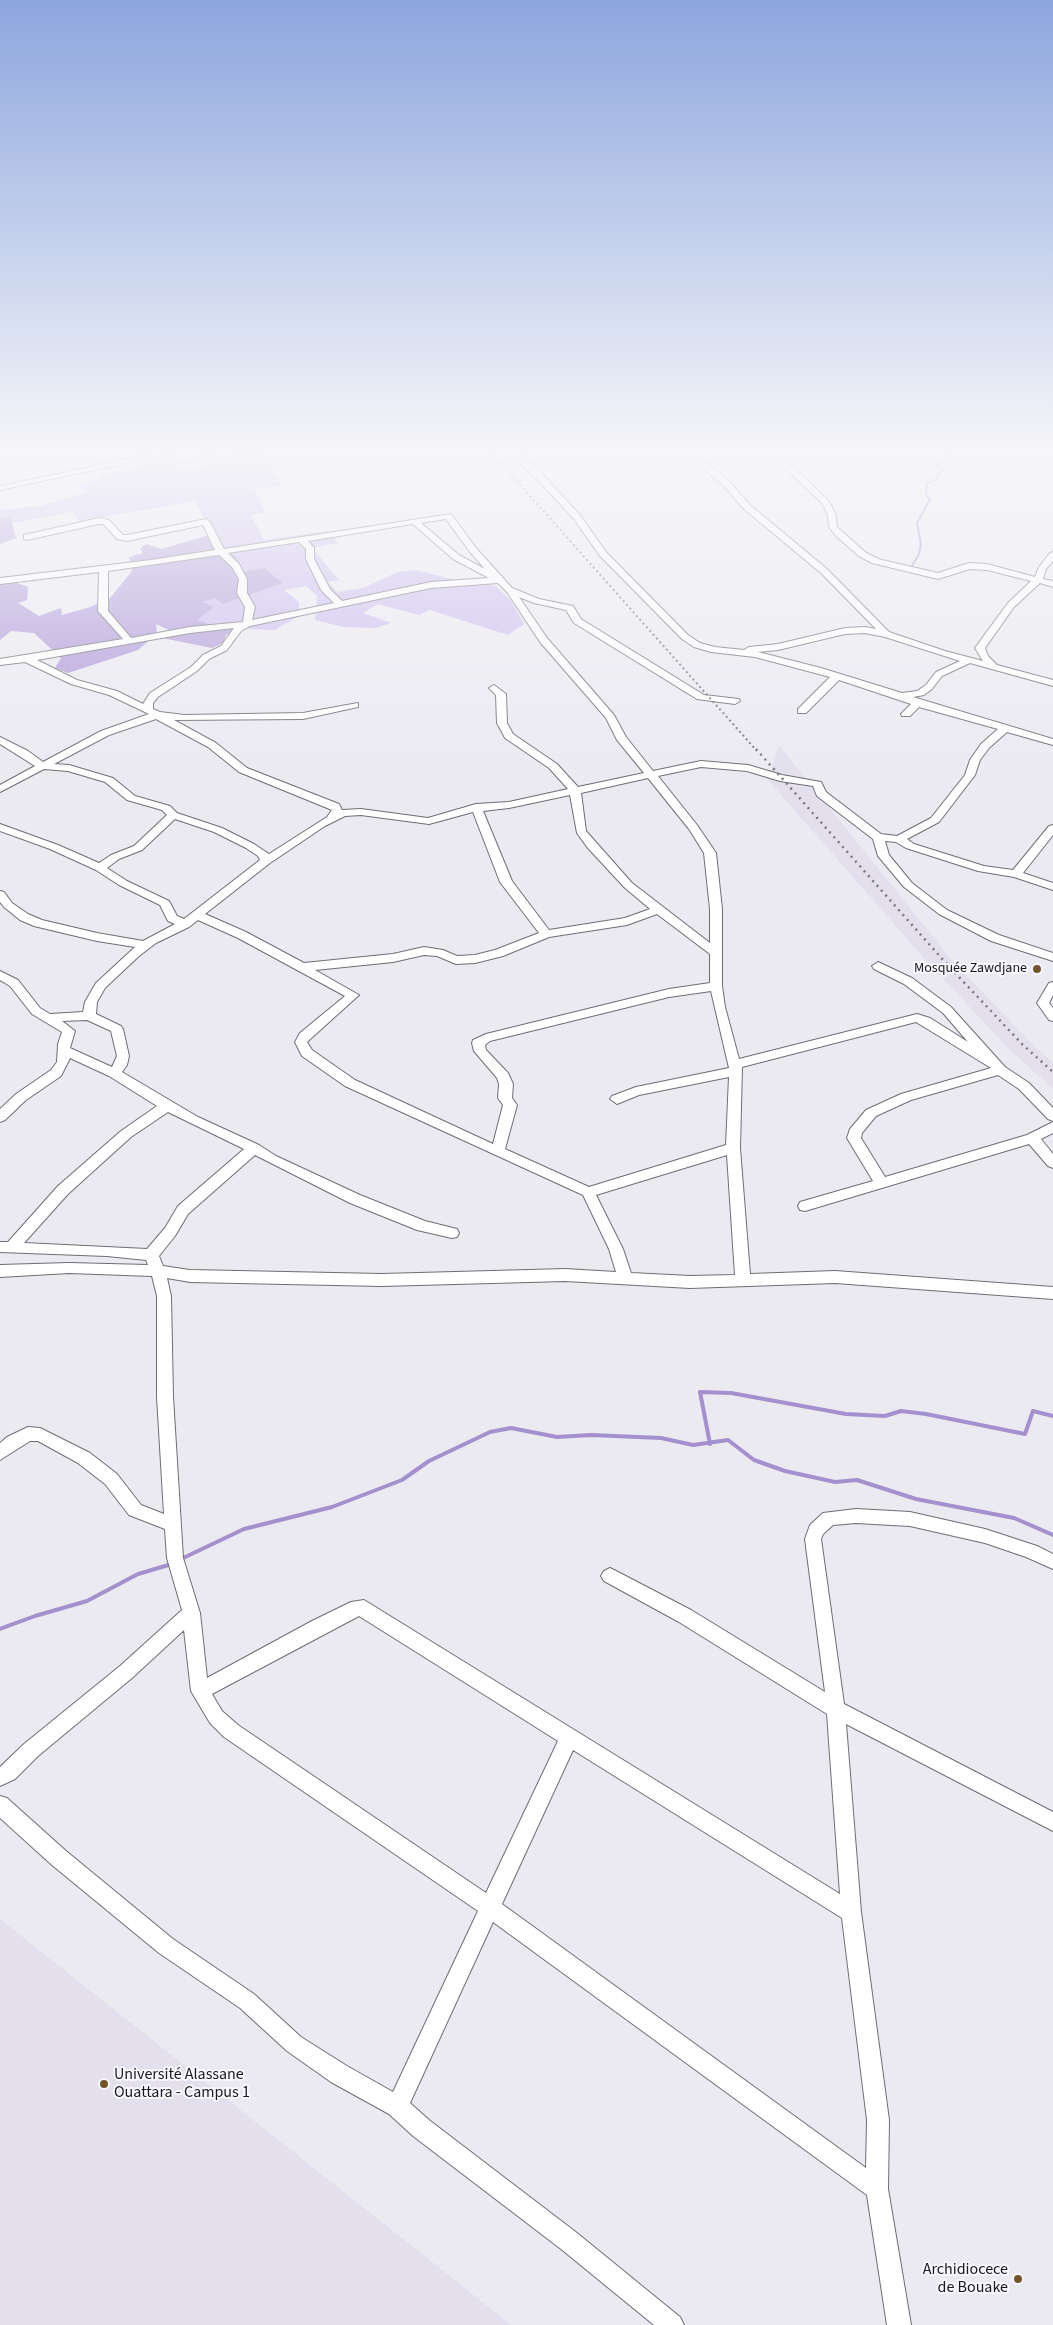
<!DOCTYPE html>
<meta charset="utf-8">
<style>
body{margin:0}
canvas{display:block;background:#eceaf1}
</style>
<canvas width="1053" height="2325"></canvas>
<script>
const ctx = document.querySelector('canvas').getContext('2d');
ctx.lineJoin = 'round';
function fillPath(path, color) { ctx.fillStyle = color; ctx.fill(path, 'evenodd'); }
const toPath = rows => new Path2D(rows.map(r => 'M' + r).join(''));
function stroke(path, color, width, dash) { ctx.strokeStyle = color; ctx.lineWidth = width; ctx.lineCap = dash ? 'butt' : 'round'; ctx.setLineDash(dash || []); ctx.stroke(path); }
function drawText(font, color, halo, rows, align = 'center') {
  ctx.font = font + ' "Source Sans 3",sans-serif'; ctx.lineWidth = 4; ctx.setLineDash([]); ctx.textBaseline = 'middle'; ctx.strokeStyle = halo; ctx.fillStyle = color; for (const [text, x, y, turn = 0] of rows) {
    ctx.save(); ctx.translate(x, y); ctx.rotate((+turn || 0) * Math.PI / 180); ctx.textAlign = isNaN(turn) ? turn : align; if (halo) ctx.strokeText(text, 0, 0); ctx.fillText(text, 0, 0); ctx.restore();
  }
}
fillPath(toPath([
 [779,745,951,959,1030,1042,1053,1063,1053,1089,1009,1049,930,965,768,780],
 [0,1919,417,2250,511,2325,0,2325]
]), '#e3dfed');
fillPath(toPath([
 [250,451,264,451,281,486,254,489,265,512,251,515,264,540,327,531,338,543,312,548,339,580,328,582,337,592,363,588,398,572,416,570,455,580,496,586,511,601,524,624,508,635,430,610,419,615,378,604,363,613,391,623,375,628,343,627,315,620,317,596,306,586,284,590,299,602,299,616,275,630,221,628,196,620,214,607,203,602,215,598,242,572,223,553,195,501,79,521,72,512,12,523,11,518,0,517,0,510,40,506,87,492,77,485,100,480,98,477,129,468,165,460,175,469,199,467,223,457]
]), '#cbbbef');
fillPath(toPath([
 [0,517,11,518,16,538,0,544],
 [213,534,223,553,234,555,242,572,264,568,283,583,223,604,215,598,203,602,214,607,197,620,221,628,246,628,226,635,223,643,212,648,162,638,171,631,156,624,157,634,138,650,68,673,55,668,61,658,34,633,11,631,0,640,0,583,14,582,28,587,27,600,18,603,39,616,61,608,62,615,90,607,110,598,132,571,129,557,143,553,140,549,143,546,147,544,161,549]
]), '#af9ad9');
stroke(toPath([
 [174,465,222,451],
 [912,566,919,554,921,544,917,523,930,499,926,495,927,483,938,479,936,476,943,469,935,466,949,455,959,451]
]), '#a590ce', 2);
stroke(toPath([
 [710,1444,700,1392,731,1393,846,1414,885,1416,901,1411,926,1414,1025,1434,1033,1411,1053,1416],
 [179,1560,244,1529,332,1507,402,1480,429,1461,490,1432,511,1428,557,1437,591,1435,661,1438,693,1445,728,1440,754,1460,785,1471,835,1482,857,1480,916,1499,1014,1518,1053,1535],
 [0,1629,35,1616,87,1601,138,1574,172,1564]
]), '#a590ce', 4);
const minor = toPath([
 [166,451,182,451,0,490,0,486,166,451],
 [507,451,516,451,542,474,580,515,606,552,688,635,700,643,715,647,744,650,749,647,778,644,845,628,865,627,876,629,821,573,744,509,723,485,683,451,692,451,729,481,750,505,827,569,889,632,945,651,983,661,975,648,1008,603,1031,581,987,570,970,569,938,579,872,563,859,556,836,536,829,527,828,515,822,503,767,451,776,451,828,500,836,515,837,527,865,552,878,559,938,573,969,563,987,564,1035,577,1039,567,1050,553,1053,552,1053,561,1046,569,1043,579,1053,581,1053,587,1040,583,1014,607,985,648,988,656,997,665,1053,680,1053,686,970,663,942,676,932,689,924,695,913,697,1053,739,1053,745,1007,732,989,748,980,760,975,775,939,822,907,839,914,844,984,866,1013,870,1049,826,1053,825,1053,835,1023,873,1053,883,1053,890,1014,877,978,871,906,848,896,842,885,841,889,855,912,883,947,910,999,935,1053,953,1053,961,991,941,939,914,904,887,878,856,873,839,817,796,813,786,780,781,747,771,701,767,658,776,697,825,716,853,722,909,722,986,725,1007,739,1059,917,1014,930,1018,968,1042,943,1013,904,984,874,969,872,966,878,962,912,978,951,1007,1005,1067,1029,1083,1053,1108,1053,1121,1048,1119,1019,1089,998,1075,911,1100,876,1116,862,1133,861,1138,885,1177,1027,1135,1053,1122,1053,1133,1041,1139,1053,1154,1053,1168,1048,1166,1029,1144,805,1211,800,1210,798,1206,800,1202,873,1181,847,1138,850,1129,866,1110,901,1094,991,1068,916,1022,742,1067,740,1148,750,1274,835,1271,1053,1287,1053,1299,835,1283,690,1288,565,1281,382,1286,190,1282,167,1278,171,1296,173,1397,183,1558,200,1613,207,1678,312,1621,351,1602,364,1600,840,1894,827,1714,679,1622,604,1581,601,1576,604,1571,610,1568,616,1571,691,1610,825,1692,805,1539,810,1525,823,1513,856,1509,910,1512,985,1529,1037,1546,1053,1554,1053,1569,1026,1557,985,1543,910,1526,856,1523,833,1525,823,1534,821,1539,844,1704,1053,1812,1053,1831,846,1724,861,1912,889,2120,888,2189,911,2325,887,2325,867,2195,493,1922,410,2103,429,2120,577,2233,680,2317,684,2325,654,2325,561,2249,413,2136,389,2114,331,2082,287,2051,240,2008,159,1953,52,1865,0,1818,0,1796,7,1798,66,1851,173,1939,254,1994,301,2037,347,2066,393,2092,478,1911,224,1737,210,1723,191,1691,184,1630,132,1678,38,1756,15,1779,0,1786,0,1767,24,1744,120,1666,182,1610,167,1558,165,1529,129,1515,105,1484,78,1463,38,1441,30,1441,0,1460,0,1443,7,1437,28,1427,40,1428,90,1453,117,1474,141,1505,164,1514,157,1397,157,1296,152,1276,69,1273,0,1277,0,1265,69,1263,148,1265,146,1260,107,1256,0,1252,0,1242,8,1242,58,1186,121,1131,157,1106,109,1076,70,1058,61,1076,26,1100,5,1120,0,1122,0,1109,16,1094,51,1070,57,1062,58,1044,62,1032,32,1014,10,986,0,980,0,971,18,980,40,1008,50,1014,83,1012,85,1002,96,983,135,947,97,941,34,926,20,920,4,907,0,902,0,891,4,892,12,903,28,914,42,920,97,933,143,941,175,924,168,921,160,905,119,885,96,870,50,849,0,831,0,824,58,845,99,863,111,855,134,846,167,815,162,810,127,800,105,782,68,771,44,769,0,792,0,785,35,766,0,744,0,737,28,751,43,762,101,731,149,714,109,695,71,684,25,662,0,665,0,659,123,639,98,611,99,572,0,584,0,578,151,560,215,550,203,525,127,541,117,539,103,524,99,524,27,540,24,539,24,535,99,518,109,520,123,535,127,535,206,519,210,522,224,549,451,514,476,548,512,588,539,599,573,606,581,619,704,695,739,699,740,701,735,704,697,699,574,623,566,610,534,603,519,597,547,638,614,715,626,737,653,771,701,761,748,765,782,775,821,782,826,792,881,834,897,836,931,818,965,775,970,760,981,744,998,729,919,707,910,716,902,716,901,714,911,704,839,680,806,713,798,713,798,709,830,677,755,657,711,652,694,647,682,639,600,556,574,519,536,478,507,451],
 [446,519,470,552,485,569,459,555,421,523,446,519],
 [413,524,453,559,489,578,431,582,342,601,330,589,314,559,314,548,308,541,413,524],
 [299,542,306,549,306,559,321,590,334,603,252,620,255,607,247,593,247,579,239,564,228,553,299,542],
 [219,555,232,567,239,579,237,593,245,607,243,622,190,627,131,638,108,611,108,571,219,555],
 [498,583,507,592,540,642,606,718,617,740,644,773,578,787,557,764,513,734,507,723,506,694,494,685,489,688,496,695,497,723,505,738,549,768,568,789,509,802,476,804,428,818,361,809,342,810,339,804,247,768,216,743,174,720,303,719,358,707,358,703,303,713,184,715,160,712,153,709,153,703,158,697,197,671,209,659,227,650,241,631,250,626,431,588,498,583],
 [234,628,221,646,203,655,191,667,150,693,143,704,117,691,77,680,37,660,190,633,234,628],
 [865,633,885,637,960,661,936,672,926,685,917,691,902,693,821,668,758,652,778,650,845,634,865,633],
 [156,719,208,747,239,772,332,810,327,817,269,854,254,844,222,828,177,813,170,806,135,796,113,778,69,765,54,764,109,735,156,719],
 [648,778,689,829,704,853,710,909,710,943,632,883,586,831,581,793,648,778],
 [570,795,577,833,587,847,624,887,650,909,625,918,549,930,512,881,483,811,509,808,570,795],
 [473,812,500,882,539,933,495,950,475,955,457,956,443,950,424,947,393,954,304,963,246,932,205,914,270,863,325,826,345,816,361,815,429,824,473,812],
 [175,819,214,832,246,848,258,856,260,860,184,919,177,916,169,901,127,881,107,868,119,859,142,850,175,819],
 [657,914,710,954,710,983,669,989,486,1034,473,1040,472,1043,474,1051,497,1078,499,1084,498,1098,503,1105,493,1144,355,1080,312,1050,307,1042,359,995,315,970,393,962,424,955,437,956,456,964,475,963,503,956,549,937,627,925,657,914],
 [198,920,238,938,345,996,300,1033,295,1042,302,1056,345,1086,583,1195,609,1249,616,1272,565,1269,382,1274,190,1270,163,1266,159,1256,175,1236,188,1214,255,1155,350,1203,417,1230,452,1238,457,1237,459,1233,457,1229,425,1221,360,1195,276,1156,259,1145,198,1117,122,1072,127,1065,129,1056,123,1029,121,1026,96,1014,97,1002,105,988,139,956,156,943,189,927,198,920],
 [711,991,729,1068,636,1087,612,1096,610,1099,617,1104,639,1095,729,1077,726,1145,589,1187,505,1149,517,1105,512,1098,513,1084,508,1073,486,1050,485,1045,490,1041,669,997,711,991],
 [87,1020,111,1031,117,1056,112,1067,70,1048,75,1031,62,1021,87,1020],
 [168,1112,244,1149,178,1206,165,1228,147,1249,24,1243,68,1194,131,1137,168,1112],
 [727,1155,735,1275,690,1276,631,1273,623,1249,596,1195,727,1155],
 [359,1616,558,1741,486,1893,238,1725,222,1711,212,1694,359,1616],
 [573,1750,842,1918,867,2120,866,2168,502,1904,573,1750],
 [1053,982,1053,995,1049,1003,1053,1008,1053,1021,1049,1020,1037,1003,1049,983,1053,982]
]);
stroke(minor, '#6f6d74', 2);
fillPath(minor, '#fff');
stroke(toPath([
 [490,451,757,751]
]), '#79787c', 2, [2, 3]);
stroke(toPath([
 [756,749,944,961,1022,1044,1053,1072]
]), '#79787c', 2.5, [2, 4.5]);
const sky = ctx.createLinearGradient(0, 0, 0, 777);
sky.addColorStop(0, '#8da6de');
sky.addColorStop(0.58, '#f6f6f9');
sky.addColorStop(1, '#f6f6f900');
ctx.fillStyle = sky;
ctx.fillRect(0, 0, 1053, 777);
for (const [x, y, r, color] of [
 [1037,969,5,"#715528"],
 [104,2084,5,"#715528"],
 [1018,2279,5,"#715528"]
]) { const dot = new Path2D(); dot.arc(x, y, r, 0, 2 * Math.PI); ctx.fillStyle = color; ctx.fill(dot); stroke(dot, '#f9f7ff', 2); }
drawText('14px', '#19191b', '#f9f7ff', [
 ["Mosquée Zawdjane",1027,969]
], 'right');
drawText('16px', '#19191b', '#f9f7ff', [
 ["Université Alassane",114,2075],
 ["Ouattara - Campus 1",114,2093],
 ["Archidiocece",1008,2270,"right"],
 ["de Bouake",1008,2288,"right"]
], 'left');
</script>
